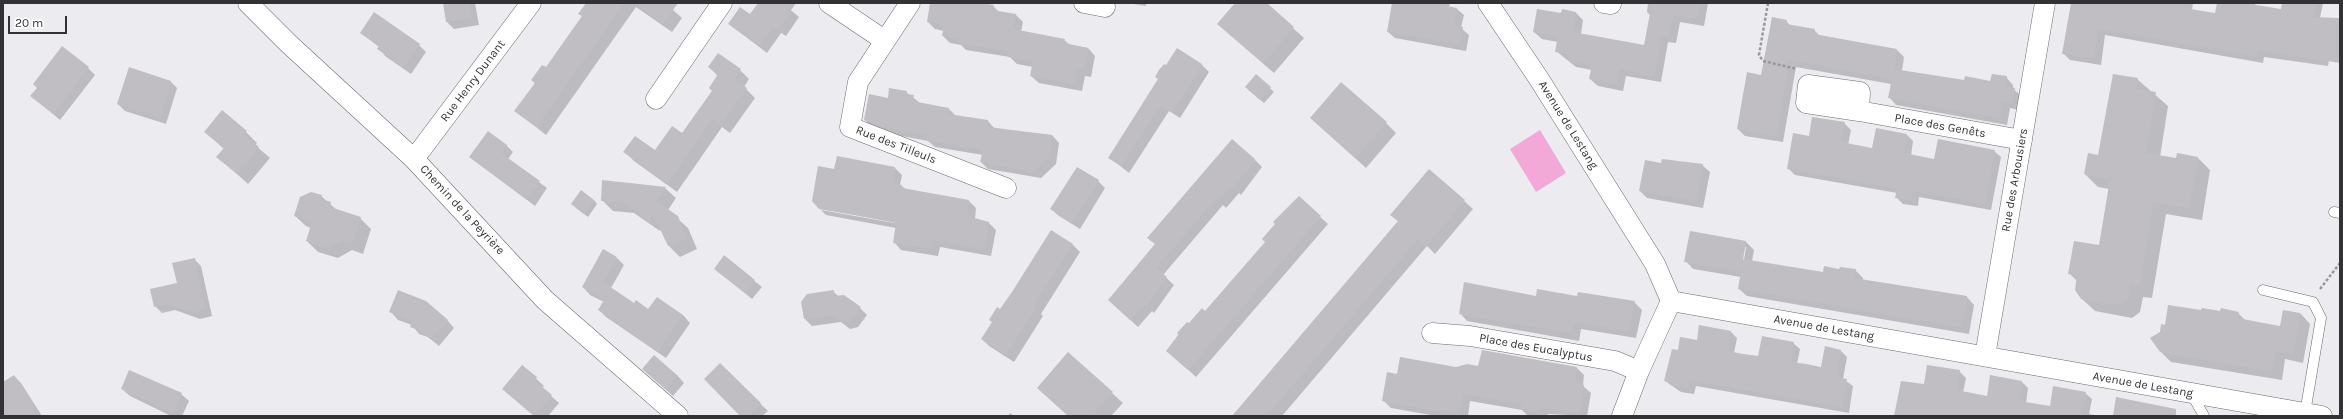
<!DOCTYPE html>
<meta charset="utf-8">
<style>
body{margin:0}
#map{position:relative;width:2343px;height:419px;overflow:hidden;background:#ebebf0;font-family:Karla,sans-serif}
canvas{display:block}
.frame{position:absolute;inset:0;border:4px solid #323234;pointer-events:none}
.scale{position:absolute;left:8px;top:16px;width:59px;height:18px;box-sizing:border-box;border:2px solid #323234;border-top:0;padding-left:5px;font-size:12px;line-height:14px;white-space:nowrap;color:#323234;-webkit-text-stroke:3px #fff;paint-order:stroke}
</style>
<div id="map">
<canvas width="2343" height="419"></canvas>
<div class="frame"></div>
<div class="scale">20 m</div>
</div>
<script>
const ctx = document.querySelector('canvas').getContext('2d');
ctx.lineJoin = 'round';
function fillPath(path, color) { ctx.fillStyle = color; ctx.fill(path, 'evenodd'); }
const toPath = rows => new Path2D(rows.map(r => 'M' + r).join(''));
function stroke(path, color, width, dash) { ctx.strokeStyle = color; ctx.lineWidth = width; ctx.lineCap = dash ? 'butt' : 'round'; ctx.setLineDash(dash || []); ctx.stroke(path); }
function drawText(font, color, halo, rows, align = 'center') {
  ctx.font = font + ' Karla,sans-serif'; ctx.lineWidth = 3; ctx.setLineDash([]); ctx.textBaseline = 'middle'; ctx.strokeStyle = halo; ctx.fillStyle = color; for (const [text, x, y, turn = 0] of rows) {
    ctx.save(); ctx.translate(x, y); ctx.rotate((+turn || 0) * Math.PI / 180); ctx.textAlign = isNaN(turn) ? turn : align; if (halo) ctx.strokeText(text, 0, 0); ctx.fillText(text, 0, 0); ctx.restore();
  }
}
fillPath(toPath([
 [1540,130,1566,173,1536,192,1510,149]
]), '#f3a9d7');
fillPath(toPath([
 [444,3,475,3,479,25,454,29,447,22],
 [587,3,665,3,682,18,672,32,636,7,546,135,516,111,535,83,532,80,546,68,583,17],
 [759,3,782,3,799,17,786,36,781,33,767,53,729,24,751,16],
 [931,3,975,3,993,6,999,12,1016,15,1023,22,1021,32,1064,40,1070,45,1088,48,1095,56,1091,77,1085,76,1082,91,1039,83,1031,76,1033,67,1017,64,1010,57,966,50,961,45,950,43,943,36,944,31,935,29,928,22],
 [1127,3,1146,3,1146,6],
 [1236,3,1265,3,1304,38,1274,73,1229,34],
 [1393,3,1450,3,1449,7,1457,9,1464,15,1461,28,1469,35,1466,51,1395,38,1388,32],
 [1648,3,1708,3,1704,26,1680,22,1676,43,1668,42,1661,82,1626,76,1623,91,1598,86,1590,79,1592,70,1576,67,1556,51,1558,42,1542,39,1534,32,1562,15,1576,13,1583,20,1581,34,1645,46,1650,15,1647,12],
 [2072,3,2193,3,2192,10,2216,15,2218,3,2253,3,2257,6,2282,10,2283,3,2323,3,2320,18,2335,25,2328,66,2264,57,2263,63,2105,35,2101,65,2070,60,2063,53],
 [1786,21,1791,26,1814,30,1820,36,1897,50,1904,57,1902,71,1964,82,1991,82,2006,77,2013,85,2013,89,2022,96,2019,110,2010,108,2007,125,1896,105,1889,97,1891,84,1796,67,1783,142,1745,136,1738,129],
 [361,33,419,45,426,52,411,74,385,56,379,47],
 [1177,49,1202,65,1209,72,1180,118,1169,111,1129,173,1110,158],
 [709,67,740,70,749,79,744,87,755,98,730,133,722,127,677,192,634,161,625,152,656,151,682,134,712,91,718,76],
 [88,68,95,75,60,120,32,96],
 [1256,75,1274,92,1264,103,1250,91],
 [2137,79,2168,106,2160,157,2177,160,2198,158,2210,170,2202,220,2166,214,2152,298,2143,297,2140,312,2132,318,2095,311,2081,298,2077,281,2069,273,2100,246,2109,189,2098,187,2085,174,2099,156],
 [171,82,177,88,166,124,125,111,118,104],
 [906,92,920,103,949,109,956,116,988,121,995,129,1052,135,1059,143,1056,164,1041,178,988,169,981,162,983,155,935,147,928,141,891,134,872,127,865,120,888,99],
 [1311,118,1386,123,1396,133,1366,168],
 [1844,123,1851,130,1848,145,1873,149,1907,135,1913,141,1911,156,1935,160,1994,151,2001,157,1991,210,1919,197,1918,206,1903,204,1896,197,1897,193,1795,175,1788,168,1809,138],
 [205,132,246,132,257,143,255,145,270,158,248,184,218,157,224,149],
 [506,145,513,152,508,159,547,188,535,206,471,157],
 [1254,159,1262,167,1241,195,1239,193,1226,208,1223,205,1163,275,1174,285,1154,313,1152,311,1138,327,1109,300],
 [1662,164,1702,165,1710,172,1703,208,1647,198,1640,191],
 [895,168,902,175,900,185,907,190,969,201,976,208,975,219,989,223,996,230,991,256,940,247,938,256,901,250,894,242,896,228,826,215,821,210,900,224,901,223,819,209,813,201,835,170],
 [1429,170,1473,209,1435,254,1427,246,1282,416,1233,416,1399,222,1391,215],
 [1098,181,1105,188,1080,229,1059,216,1051,209],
 [665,188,676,198,668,210,688,228,697,249,680,257,669,246,661,229,660,231,634,213,613,211,602,200],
 [321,196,338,211,360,218,371,229,363,254,352,250,338,258,318,252,307,241,311,228,306,226,295,216],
 [594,200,597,204,588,217,576,208],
 [1320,217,1328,224,1196,377,1167,350,1187,323,1189,325,1206,312],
 [1691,233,1746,242,1754,250,1752,261,1824,273,1840,270,1855,270,1863,278,1863,280,1967,297,1974,305,1969,334,1747,296,1739,289,1741,277,1693,269,1686,261],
 [1744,247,1746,247,1743,266,1741,265],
 [1072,244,1080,252,1041,314,1043,316,1014,362,989,346,982,339,1000,310],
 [724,257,762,287,752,299,715,269],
 [617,258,624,265,611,288,635,304,649,310,683,315,690,323,666,358,606,317,599,310,604,302,590,295,583,287],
 [194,259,201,266,212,316,200,319,175,310,162,313,155,306,178,283],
 [833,291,838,296,860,308,867,315,858,327,850,329,841,322,812,326,805,319],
 [1537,297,1578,297,1634,302,1642,310,1636,338,1581,329,1579,341,1467,321,1460,313],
 [2202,311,2238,313,2246,321,2281,327,2300,313,2310,324,2303,363,2285,359,2282,380,2171,362,2161,352,2161,332,2165,326],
 [391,312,447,320,454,328,439,346,428,337,419,334,412,325,398,320],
 [1731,332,1737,338,1734,353,1759,357,1793,343,1800,349,1797,364,1822,368,1841,351,1847,357,1843,379,1853,386,1849,413,1696,386,1694,394,1681,392,1665,381,1679,352,1697,341],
 [1068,353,1123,403,1111,416,1069,416],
 [720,365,768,411,762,416,741,416],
 [522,366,544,386,542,388,559,403,548,416,534,416,503,389],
 [1456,368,1577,368,1584,375,1583,386,1591,393,1587,416,1548,414,1547,416,1528,416,1522,410,1470,401,1468,416,1436,416,1391,408,1384,401,1398,375],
 [643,369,677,375,684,383,673,396],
 [1959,371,1966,378,1963,393,1988,397,2022,382,2028,388,2026,403,2050,407,2085,393,2092,399,2089,414,2100,416,1896,416,1925,385],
 [14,376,21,383,42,416,6,416,3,412,3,383],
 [122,389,181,394,189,401,182,416,171,416,130,396],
 [1010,413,1014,416,1008,416]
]), '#0003');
fillPath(toPath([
 [443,3,469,3,472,18,446,22],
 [586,3,624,3,536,127,514,111,535,83,531,80,542,65,546,67,582,16,578,14],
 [635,3,678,3,663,24],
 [758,3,796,3,778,29,773,26,759,46,728,24,740,7,750,14],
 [930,3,982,3,994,5,992,10,1016,14,1013,29,1065,39,1064,43,1088,48,1084,70,1077,69,1074,84,1030,76,1033,61,1008,57,1009,51,958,43,959,38,942,36,944,25,927,22],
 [1235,3,1267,3,1294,27,1263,63,1217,24],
 [1392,3,1430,3,1457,8,1454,26,1463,27,1460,44,1387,32],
 [1652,3,1700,3,1697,19,1673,15,1669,36,1661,35,1654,76,1619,69,1616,84,1589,79,1592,65,1567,60,1568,54,1555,52,1558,36,1533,32,1537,9,1561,13,1562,9,1576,12,1573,32,1644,45],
 [2071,3,2185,3,2184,8,2215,13,2217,3,2244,3,2281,9,2282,3,2315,3,2313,17,2340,18,2340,63,2258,50,2257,56,2098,29,2094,58,2062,54],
 [374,12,420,44,403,67,377,49,379,46,360,33],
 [1772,17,1787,20,1786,24,1815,29,1814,34,1897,49,1892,79,1789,60,1776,136,1737,129,1747,72,1761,75],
 [62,46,89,67,53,114,30,96,37,88,33,84],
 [1177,48,1202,64,1172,112,1161,105,1121,166,1108,158,1158,79,1155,77,1159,70,1164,64,1166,65],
 [718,53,741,69,734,79,747,88,721,125,712,119,668,183,623,152,635,136,655,150,672,126,682,133,712,91,709,88,718,74,708,67],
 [129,67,171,81,159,118,117,104],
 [1894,69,1964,80,1965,76,1990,81,1992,74,2007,76,2005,86,2015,88,2012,103,2003,101,2000,118,1888,98],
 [1256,74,1271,87,1260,100,1245,87],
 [2113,74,2138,78,2136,89,2156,92,2146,153,2176,158,2177,153,2198,157,2189,208,2153,202,2139,286,2130,284,2128,299,2119,305,2081,299,2075,290,2077,275,2068,274,2074,241,2099,245,2110,179,2084,174,2088,153,2098,155],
 [1341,82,1387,122,1355,158,1310,118],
 [889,88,907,91,906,94,914,95,913,99,917,100,917,102,949,108,948,114,988,120,988,127,1052,135,1049,157,1033,172,980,162,983,150,926,140,927,135,883,127,864,120,869,94,888,98],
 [222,110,247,131,244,134,259,147,237,174,216,157,224,148,204,132],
 [1812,117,1845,122,1841,142,1872,148,1876,128,1907,134,1904,153,1934,159,1938,139,1995,150,1985,204,1913,191,1911,200,1895,198,1897,188,1787,169,1793,133,1809,136],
 [488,131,507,145,501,153,540,181,527,200,469,157],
 [1232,139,1255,159,1233,188,1231,186,1218,201,1215,199,1156,268,1167,277,1146,307,1144,305,1130,320,1108,300,1155,244,1147,238],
 [837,156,895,167,892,183,902,185,902,188,969,200,967,216,989,222,984,249,932,240,931,249,893,243,896,223,818,208,812,201,818,166,834,169],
 [1662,159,1703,164,1696,201,1639,191,1645,160,1661,163],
 [1077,167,1099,180,1072,222,1050,209],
 [1429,169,1465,200,1426,246,1418,239,1266,416,1232,416,1398,221,1390,215],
 [602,180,666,187,656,201,678,216,686,238,668,246,653,214,649,221,623,202,601,201],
 [581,190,594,200,584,214,571,204],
 [311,192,322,195,321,199,331,202,330,207,361,217,352,243,341,240,327,248,306,241,312,222,294,216,300,197],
 [1299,196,1321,216,1188,370,1166,351,1179,335,1177,333,1187,322,1189,323,1202,308,1205,311,1265,242,1262,239,1275,224,1273,222],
 [1051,230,1073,244,1033,306,1036,307,1006,355,981,339,992,322,989,320,997,307,1000,309,1012,292],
 [1690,231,1746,241,1743,260,1743,259,1823,272,1824,266,1839,269,1840,267,1856,269,1854,278,1967,296,1961,327,1738,289,1741,271,1684,262],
 [603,249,617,257,603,282,634,303,636,300,648,309,657,297,683,315,658,351,598,310,604,300,582,287],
 [724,255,755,280,745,293,714,269],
 [195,258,205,309,192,312,167,304,154,307,150,289,177,283,172,263],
 [1464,282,1536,296,1537,289,1577,296,1578,292,1635,301,1629,331,1574,322,1571,333,1459,314],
 [398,290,426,301,448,320,430,339,419,330,410,327,412,321,389,312],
 [834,290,834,296,844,295,861,307,850,320,842,322,833,315,804,319,801,302,807,294],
 [2168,305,2201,310,2202,308,2220,311,2221,308,2239,312,2237,318,2280,326,2283,310,2300,313,2293,353,2276,350,2272,371,2160,352,2150,338,2160,332,2161,324,2165,325],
 [1699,325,1731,331,1728,351,1743,354,1758,356,1762,336,1794,342,1791,362,1806,364,1821,367,1825,346,1841,350,1836,377,1847,379,1842,407,1689,380,1688,388,1673,386,1674,383,1664,381,1672,349,1678,350,1680,337,1697,340],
 [1482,350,1577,367,1575,383,1584,385,1579,414,1541,407,1540,413,1521,409,1522,404,1463,394,1459,415,1382,401,1387,372,1397,374,1400,357,1456,367,1467,364,1478,366],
 [1068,352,1113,392,1092,416,1068,416,1037,388],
 [654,355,677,375,665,389,642,369],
 [720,363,761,403,748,416,740,416,704,379],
 [522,365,537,377,535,381,552,395,534,416,502,389],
 [1927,365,1960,370,1956,390,1972,393,1987,396,1990,375,2022,381,2019,401,2050,406,2053,386,2086,392,2081,416,1894,416,1901,381,1924,384],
 [129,370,182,393,173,413,121,389],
 [14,375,26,393,40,416,3,416,3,382],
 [2116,397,2176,409,2176,416,2113,416]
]), '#c1bec3');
const service = toPath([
 [2334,212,2340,213],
 [2263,290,2313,302,2321,318,2305,413],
 [2191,393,2204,416]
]);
const minor = toPath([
 [248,3,289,44,414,159,545,300,678,416],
 [829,3,884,40],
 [910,3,858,82,850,127,1006,188],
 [1084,3,1105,7],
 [1488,3,1539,79,1655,264,1671,301],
 [1604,3,1611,4],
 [656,99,722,3],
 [1859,111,1806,103,1808,85,1860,92,1859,111,2022,140],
 [414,159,531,3],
 [1671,301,2322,416],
 [1432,333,1470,336,1615,361,1639,371],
 [1985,356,2045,3],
 [1622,416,1639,371,1671,301]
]);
stroke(service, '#6b6b6f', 11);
stroke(minor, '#6b6b6f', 21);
stroke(toPath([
 [1768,3,1759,55,1763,61,1797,69],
 [2320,289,2340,263]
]), '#98989b', 2.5, [3, 2]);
stroke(service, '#fff', 10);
stroke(minor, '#fff', 20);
drawText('12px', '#323234', '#fff', [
 ["Rue Henry Dunant",473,81,-53],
 ["Avenue de Lestang",1568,125,58],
 ["Place des Genêts",1940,126,10],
 ["Rue des Tilleuls",896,145,21],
 ["Rue des Arbousiers",2015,180,-80],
 ["Chemin de la Peyrière",462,210,47],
 ["Avenue de Lestang",1824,328,10],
 ["Place des Eucalyptus",1536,348,10],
 ["Avenue de Lestang",2143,385,10]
]);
</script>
